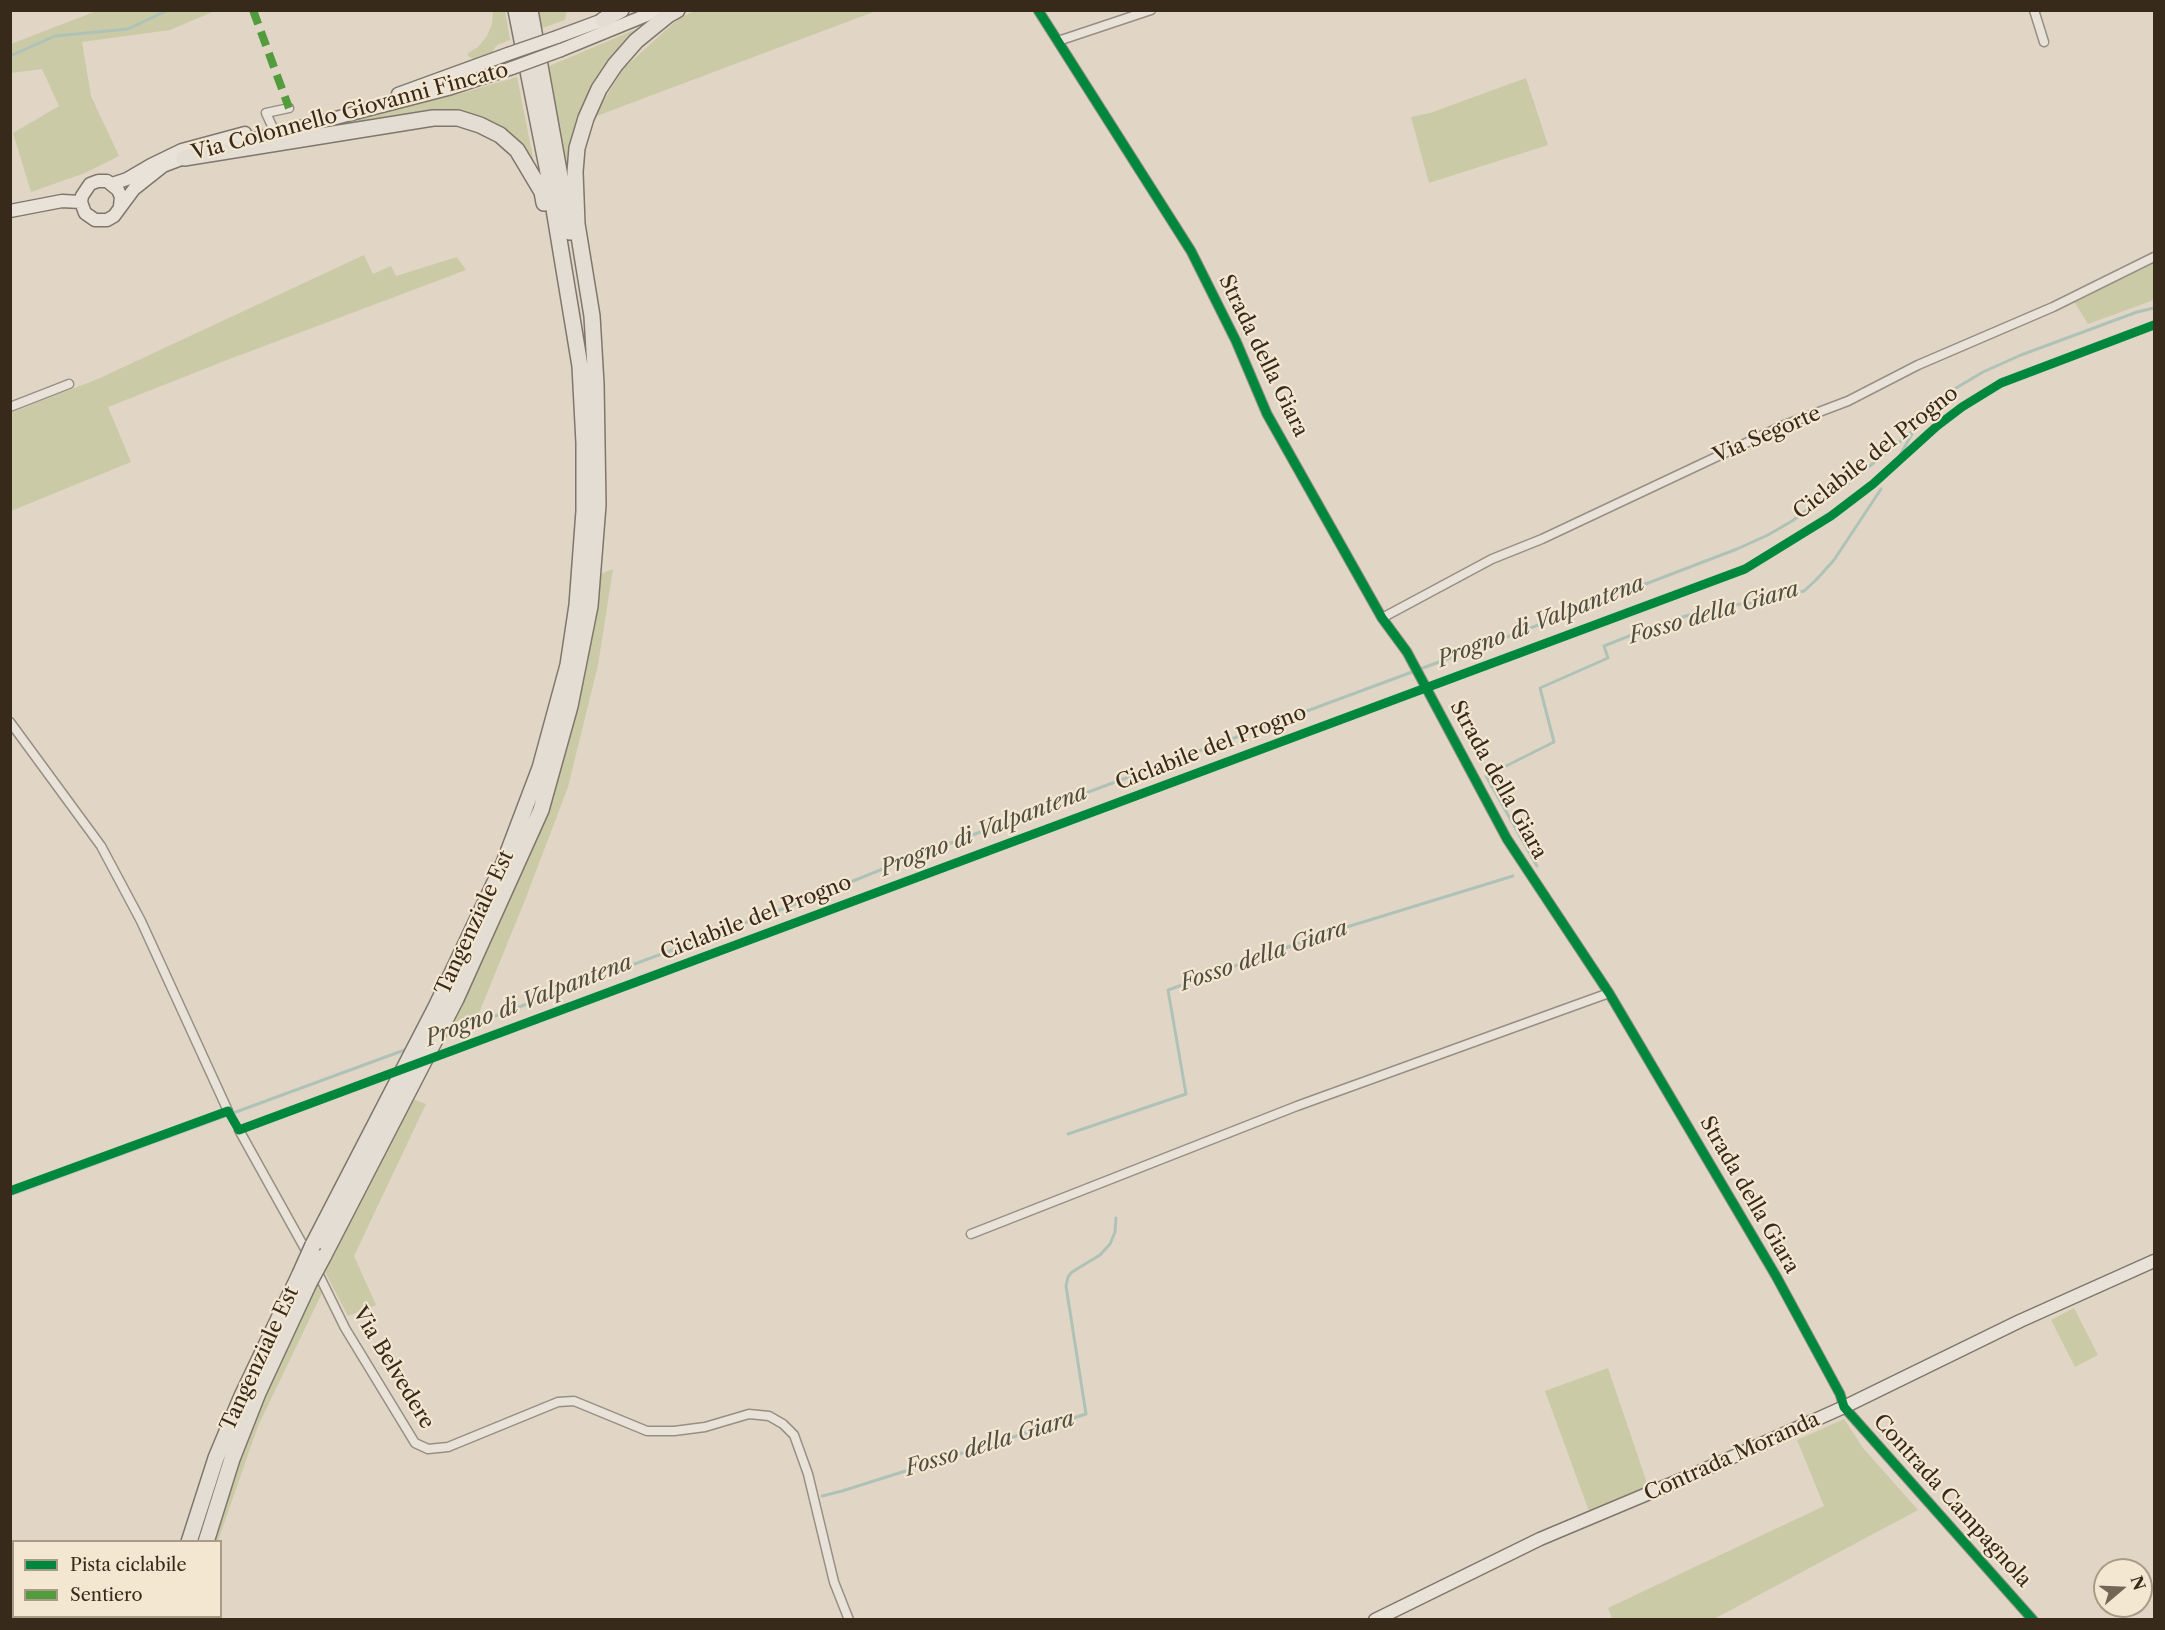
<!DOCTYPE html>
<style>
body{margin:0}
#map{position:relative;width:2165px;height:1630px;overflow:hidden;background:#e1d6c5;font-family:"Libre Caslon Text",serif}
canvas{display:block}
.frame{position:absolute;inset:0;border:12px solid #382a1b;pointer-events:none}
.legend{position:absolute;left:12px;top:1540px;width:210px;height:78px;box-sizing:border-box;background:#f4e7d1;border:2px solid #a99b88;margin:0;padding:8px 10px;list-style:none;font-size:18px;color:#382a1b}
.legend li{display:flex;align-items:center;gap:12px;height:30px}
.legend b{width:30px;border:2px solid #a99b88}
.north{position:absolute;left:2093px;top:1558px;width:60px;height:60px;box-sizing:border-box;background:#f4e7d1;border:2px solid #a99b88;border-radius:50%;rotate:71deg;font-size:16px;font-weight:700;line-height:24px;text-align:center;color:#382a1b}
.north::after{content:'';display:block;margin:auto;width:21px;height:27px;background:#736656;clip-path:polygon(50% 0,100% 100%,50% 72%,0 100%)}
</style>
<div id="map">
<canvas width="2165" height="1630"></canvas>
<div class="frame"></div>
<ul class="legend">
<li><b style="height:8px;background:#00873e"></b>Pista ciclabile</li>
<li><b style="height:8px;background:#529c3e"></b>Sentiero</li>
</ul>
<div class="north">N</div>
</div>
<script>
const ctx = document.querySelector('canvas').getContext('2d');
ctx.lineJoin = 'round';
function fillPath(path, color) { ctx.fillStyle = color; ctx.fill(path, 'evenodd'); }
const toPath = rows => new Path2D(rows.map(r => 'M' + r).join(''));
function stroke(path, color, width, dash) { ctx.strokeStyle = color; ctx.lineWidth = width; ctx.lineCap = dash ? 'butt' : 'round'; ctx.setLineDash(dash || []); ctx.stroke(path); }
function drawText(font, color, halo, rows, align = 'center') {
  ctx.font = font + ' "Libre Caslon Text",serif'; ctx.lineWidth = 4.5; ctx.setLineDash([]); ctx.textBaseline = 'middle'; ctx.strokeStyle = halo; ctx.fillStyle = color; for (const [text, x, y, turn = 0] of rows) {
    ctx.save(); ctx.translate(x, y); ctx.rotate((+turn || 0) * Math.PI / 180); ctx.textAlign = isNaN(turn) ? turn : align; if (halo) ctx.strokeText(text, 0, 0); ctx.fillText(text, 0, 0); ctx.restore();
  }
}
fillPath(toPath([
 [99,10,215,11,170,30,82,42,91,96,119,156,85,173,31,192,13,133,59,106,42,69,11,73,11,44],
 [493,11,505,11,510,40,497,45,492,52,473,59,468,56,468,53,478,47,487,36,492,24],
 [535,11,567,11,565,20,539,29],
 [695,11,876,11,594,117,622,70,679,18],
 [648,24,606,67,570,192,547,67],
 [517,77,536,173,532,164,461,117,299,134,466,92],
 [1526,78,1548,145,1429,183,1411,117,1430,113],
 [364,255,373,274,391,266,396,276,457,257,466,270,227,360,108,407,131,462,11,511,11,413,100,378],
 [2154,260,2154,300,2088,324,2073,300],
 [613,569,598,665,568,787,525,900,479,1013,444,1026,549,797,596,576],
 [413,1099,426,1104,354,1256,376,1305,348,1316,325,1272],
 [315,1278,323,1291,258,1426,218,1541,207,1542,214,1512],
 [2074,1308,2098,1355,2075,1367,2051,1320],
 [1608,1368,1648,1486,1589,1511,1545,1391],
 [1844,1419,1863,1448,1918,1510,1714,1619,1612,1619,1608,1608,1824,1506,1797,1440]
]), '#cacaa7');
stroke(toPath([
 [10,56,55,36,128,29,168,10],
 [1899,457,1913,432],
 [1537,866,1486,776,1554,742,1540,688,1608,658,1604,646,1662,623,1717,607,1767,601,1804,591,1816,580,1834,560,1881,489],
 [444,1035,801,902,905,860,1520,632,1737,549,1768,535,1792,521,1822,499,1845,486,1914,430,1946,394,1983,372,2021,355,2137,312,2154,308],
 [1068,1134,1186,1094,1168,990,1324,934,1513,876],
 [10,1195,410,1048],
 [822,1496,842,1491,1086,1414,1066,1286,1068,1277,1072,1272,1100,1255,1110,1244,1115,1232,1116,1218]
]), '#afc2b8', 3);
const street = toPath([
 [1038,10,1191,251,1236,341,1267,414,1382,618,1407,652,1507,839,1609,993,1776,1276,1840,1394,1844,1407,2033,1620],
 [2034,10,2044,42],
 [1058,41,1151,10],
 [272,126,266,113,289,108],
 [10,407,69,384],
 [1382,618,1492,559,1542,539,1782,426,1848,401,1918,365,2053,307,2154,257],
 [10,722,101,846,141,921,228,1111],
 [239,1130,309,1256],
 [971,1234,1297,1106,1609,993],
 [315,1267,345,1328,415,1443,428,1449,448,1447,558,1402,574,1401,647,1431,674,1431,705,1427,749,1414,769,1416,783,1424,794,1435,808,1474,834,1582,849,1620]
]);
const secondary = toPath([
 [557,37,611,17],
 [561,50,659,10],
 [398,94,508,54],
 [235,144,448,89,512,68],
 [112,184,127,179,151,165,182,150,245,133],
 [120,206,121,197,118,190,107,181,98,181,90,184,82,196,81,202,85,213,95,220,107,220,114,216,134,189,163,166,192,155],
 [10,211,62,201,81,202],
 [1375,1620,1540,1539,1690,1476,1844,1407,2020,1321,2154,1261]
]);
const highway = toPath([
 [530,10,570,232],
 [603,20,621,10],
 [184,158,433,118,458,118,480,125,500,135,517,150,542,192,544,203],
 [313,1245,436,1007,504,863,540,768,568,665,577,605,584,511,584,443,580,366,547,167,516,10],
 [323,1257,456,999,541,810,570,706,590,606,598,505,596,384,592,316,577,224,575,172,577,148,586,118,599,89,615,65,636,41,668,15,677,10],
 [189,1542,216,1458,242,1396,300,1274],
 [206,1542,232,1459,258,1393,309,1283],
 [178,1620,179,1616],
 [194,1620,194,1616]
]);
stroke(street, '#978f84', 11);
stroke(secondary, '#7f776c', 15);
stroke(highway, '#7f776c', 18);
stroke(street, '#e8e2d9', 8);
stroke(secondary, '#e8e2d9', 12);
stroke(highway, '#e4ddd3', 15);
const secondaryBridge = toPath([
 [508,54,557,37],
 [512,68,561,50]
]);
const highwayBridge = toPath([
 [300,1274,313,1245],
 [309,1283,323,1257]
]);
stroke(secondaryBridge, '#7f776c', 15, []);
stroke(highwayBridge, '#7f776c', 18, []);
stroke(secondaryBridge, '#e8e2d9', 12);
stroke(highwayBridge, '#e4ddd3', 15);
stroke(toPath([
 [253,10,289,108]
]), '#529c3e', 8, [15, 8]);
stroke(toPath([
 [1038,10,1191,251,1236,341,1267,414,1382,618,1407,652,1507,839,1609,993,1776,1276,1840,1394,1844,1407,2033,1620],
 [10,1191,228,1111,239,1130,1745,569,1831,516,1873,484,1937,426,1962,407,2001,383,2154,325]
]), '#00873e', 9);
drawText('21px', '#382a1b', '#f4e7d1', [
 ["Via Colonnello Giovanni Fincato",350,112,-15],
 ["Strada della Giara",1263,356,64],
 ["Via Segorte",1767,435,-23],
 ["Ciclabile del Progno",1876,453,-38],
 ["Ciclabile del Progno",1211,748,-21],
 ["Strada della Giara",1498,780,61],
 ["Ciclabile del Progno",756,918,-21],
 ["Tangenziale Est",475,923,-65],
 ["Strada della Giara",1749,1195,60],
 ["Tangenziale Est",260,1359,-65],
 ["Via Belvedere",393,1368,59],
 ["Contrada Moranda",1732,1457,-24],
 ["Contrada Campagnola",1952,1501,48]
]);
drawText('italic 22px', '#504e41', '#f4e7d1', [
 ["Fosso della Giara",1714,613,-16],
 ["Progno di Valpantena",1541,622,-21],
 ["Progno di Valpantena",984,831,-21],
 ["Fosso della Giara",1264,956,-19],
 ["Progno di Valpantena",529,1001,-21],
 ["Fosso della Giara",990,1444,-17]
]);
</script>
